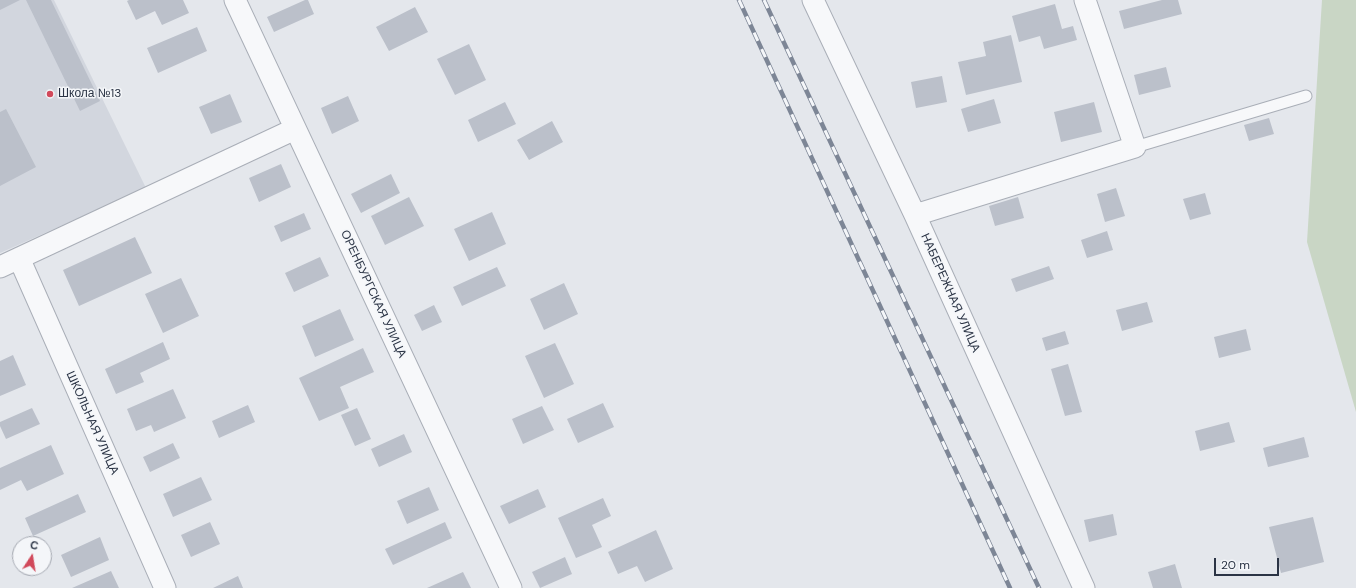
<!DOCTYPE html>
<meta charset="utf-8">
<style>
body{margin:0}
#map{position:relative;width:1356px;height:588px;overflow:hidden;background:#e4e7ec;font-family:"DM Sans",sans-serif}
canvas{display:block}
.north{position:absolute;left:12px;top:536px;width:40px;height:40px;box-sizing:border-box;background:#f4f6f9;border:1px solid #a4a8b1;border-radius:50%;rotate:12deg;font-size:11px;font-weight:700;line-height:16px;text-align:center;color:#2b3445}
.north::after{content:'';display:block;margin:auto;width:14px;height:18px;background:#d1495b;clip-path:polygon(50% 0,100% 100%,50% 72%,0 100%)}
.scale{position:absolute;left:1214px;top:558px;width:65px;height:18px;box-sizing:border-box;border:2px solid #2b3445;border-top:0;padding-left:5px;font-size:12px;line-height:14px;white-space:nowrap;color:#2b3445;-webkit-text-stroke:3px #f4f6f9;paint-order:stroke}
</style>
<div id="map">
<canvas width="1356" height="588"></canvas>
<div class="north">С</div>
<div class="scale">20 m</div>
</div>
<script>
const ctx = document.querySelector('canvas').getContext('2d');
ctx.lineJoin = 'round';
function fillPath(path, color) { ctx.fillStyle = color; ctx.fill(path, 'evenodd'); }
const toPath = rows => new Path2D(rows.map(r => 'M' + r).join(''));
function stroke(path, color, width, dash) { ctx.strokeStyle = color; ctx.lineWidth = width; ctx.lineCap = dash ? 'butt' : 'round'; ctx.setLineDash(dash || []); ctx.stroke(path); }
function drawText(font, color, halo, rows, align = 'center') {
  ctx.font = font + ' "DM Sans",sans-serif'; ctx.lineWidth = 3; ctx.setLineDash([]); ctx.textBaseline = 'middle'; ctx.strokeStyle = halo; ctx.fillStyle = color; for (const [text, x, y, turn = 0] of rows) {
    ctx.save(); ctx.translate(x, y); ctx.rotate((+turn || 0) * Math.PI / 180); ctx.textAlign = isNaN(turn) ? turn : align; if (halo) ctx.strokeText(text, 0, 0); ctx.fillText(text, 0, 0); ctx.restore();
  }
}
fillPath(toPath([
 [0,0,54,0,146,188,0,253]
]), '#d2d6de');
fillPath(toPath([
 [1322,0,1356,0,1356,412,1307,242]
]), '#c9d6c5');
fillPath(toPath([
 [0,0,20,0,0,10],
 [26,0,51,0,100,101,80,111],
 [129,0,183,0,189,13,162,25,155,11,136,20,127,1],
 [305,0,308,0,314,14,274,32,267,17],
 [1162,0,1178,0,1182,14,1124,29,1119,11],
 [1055,4,1062,29,1073,26,1077,40,1044,49,1040,36,1019,42,1012,16],
 [415,7,428,32,389,51,376,27],
 [197,27,207,51,158,73,147,48],
 [1011,35,1022,82,966,95,958,62,986,56,983,42],
 [469,44,486,80,455,95,437,59],
 [1166,67,1171,87,1139,95,1134,75],
 [942,76,947,102,916,108,911,82],
 [230,94,242,122,211,134,199,107],
 [348,96,359,121,332,134,321,108],
 [994,99,1001,123,968,132,961,109],
 [505,102,516,124,478,142,468,120],
 [1094,102,1102,132,1061,142,1054,112],
 [6,109,36,167,0,186,0,112],
 [1269,118,1274,134,1249,141,1244,125],
 [552,121,563,142,529,160,517,140],
 [281,164,291,187,259,202,249,178],
 [391,174,400,193,361,213,351,194],
 [1116,188,1125,216,1105,222,1097,194],
 [1205,193,1211,214,1190,220,1183,199],
 [409,197,424,226,385,245,371,216],
 [1018,197,1024,218,995,226,989,206],
 [492,212,506,244,469,261,454,229],
 [304,213,311,229,281,242,274,226],
 [1107,231,1113,250,1087,258,1081,240],
 [135,237,152,273,79,306,63,270],
 [320,257,329,276,294,292,285,273],
 [1049,266,1054,279,1016,292,1011,279],
 [497,267,506,286,462,306,453,287],
 [181,278,199,316,163,333,145,294],
 [564,283,578,314,544,330,530,299],
 [1147,302,1153,322,1122,331,1116,310],
 [434,305,442,322,422,331,414,315],
 [340,309,354,340,315,357,302,326],
 [1246,329,1251,350,1219,358,1214,337],
 [1065,331,1069,344,1046,351,1042,338],
 [163,342,170,359,140,373,144,382,116,394,105,369],
 [555,343,574,384,544,398,525,356],
 [363,348,374,372,340,387,349,408,319,421,299,378],
 [13,355,26,385,0,396,0,361],
 [1068,364,1082,412,1065,416,1051,369],
 [173,389,186,418,154,432,151,425,136,431,127,409],
 [603,403,614,427,578,443,567,419],
 [248,405,255,422,219,438,212,421],
 [542,406,554,430,523,444,512,419],
 [32,408,40,424,6,439,0,426,0,422],
 [357,408,371,439,355,446,341,415],
 [1229,422,1235,442,1200,451,1195,431],
 [404,434,412,452,379,467,371,449],
 [1304,437,1309,457,1268,467,1263,448],
 [173,443,180,458,150,472,143,457],
 [51,445,64,474,27,491,21,480,0,490,0,468],
 [201,477,212,500,173,517,163,494],
 [429,487,439,510,407,524,397,501],
 [538,489,546,507,509,524,500,506],
 [78,494,86,512,33,536,25,518],
 [603,498,611,516,592,525,602,547,576,558,558,518],
 [1113,514,1117,535,1089,542,1084,520],
 [1313,517,1324,562,1281,573,1269,527],
 [210,522,220,544,191,557,181,535],
 [445,522,452,538,393,565,385,549],
 [656,530,673,569,645,582,637,566,618,574,608,552],
 [100,537,109,560,71,577,61,555],
 [565,557,572,574,540,588,532,572],
 [1175,564,1182,588,1153,588,1148,572],
 [111,571,119,588,72,588],
 [463,572,471,588,427,588],
 [238,576,243,588,213,588]
]), '#bbc0ca');
const lane = toPath([
 [1135,147,1306,96]
]);
const street = toPath([
 [235,0,511,588],
 [813,0,915,215,1084,588],
 [915,215,1135,147,1085,0],
 [19,258,165,588],
 [0,267,295,129]
]);
stroke(lane, '#a9aeb7', 13);
stroke(street, '#a9aeb7', 23);
stroke(lane, '#f7f8fa', 11);
stroke(street, '#f7f8fa', 21);
const rail = toPath([
 [739,0,1010,588],
 [764,0,1039,588]
]);
stroke(rail, '#7d8696', 4.5);
stroke(rail, '#f4f6f9', 3, [9]);
for (const [x, y, r, color] of [
 [50,94,4,"#d1495b"]
]) { const dot = new Path2D(); dot.arc(x, y, r, 0, 2 * Math.PI); ctx.fillStyle = color; ctx.fill(dot); stroke(dot, '#f4f6f9', 1.5); }
drawText('12px', '#2b3445', '#f4f6f9', [
 ["Школа №13",58,94]
], 'left');
drawText('12px', '#2b3445', '#f4f6f9', [
 ["НАБЕРЕЖНАЯ УЛИЦА",950,293,66],
 ["ОРЕНБУРГСКАЯ УЛИЦА",373,294,65],
 ["ШКОЛЬНАЯ УЛИЦА",92,423,66]
]);
</script>
